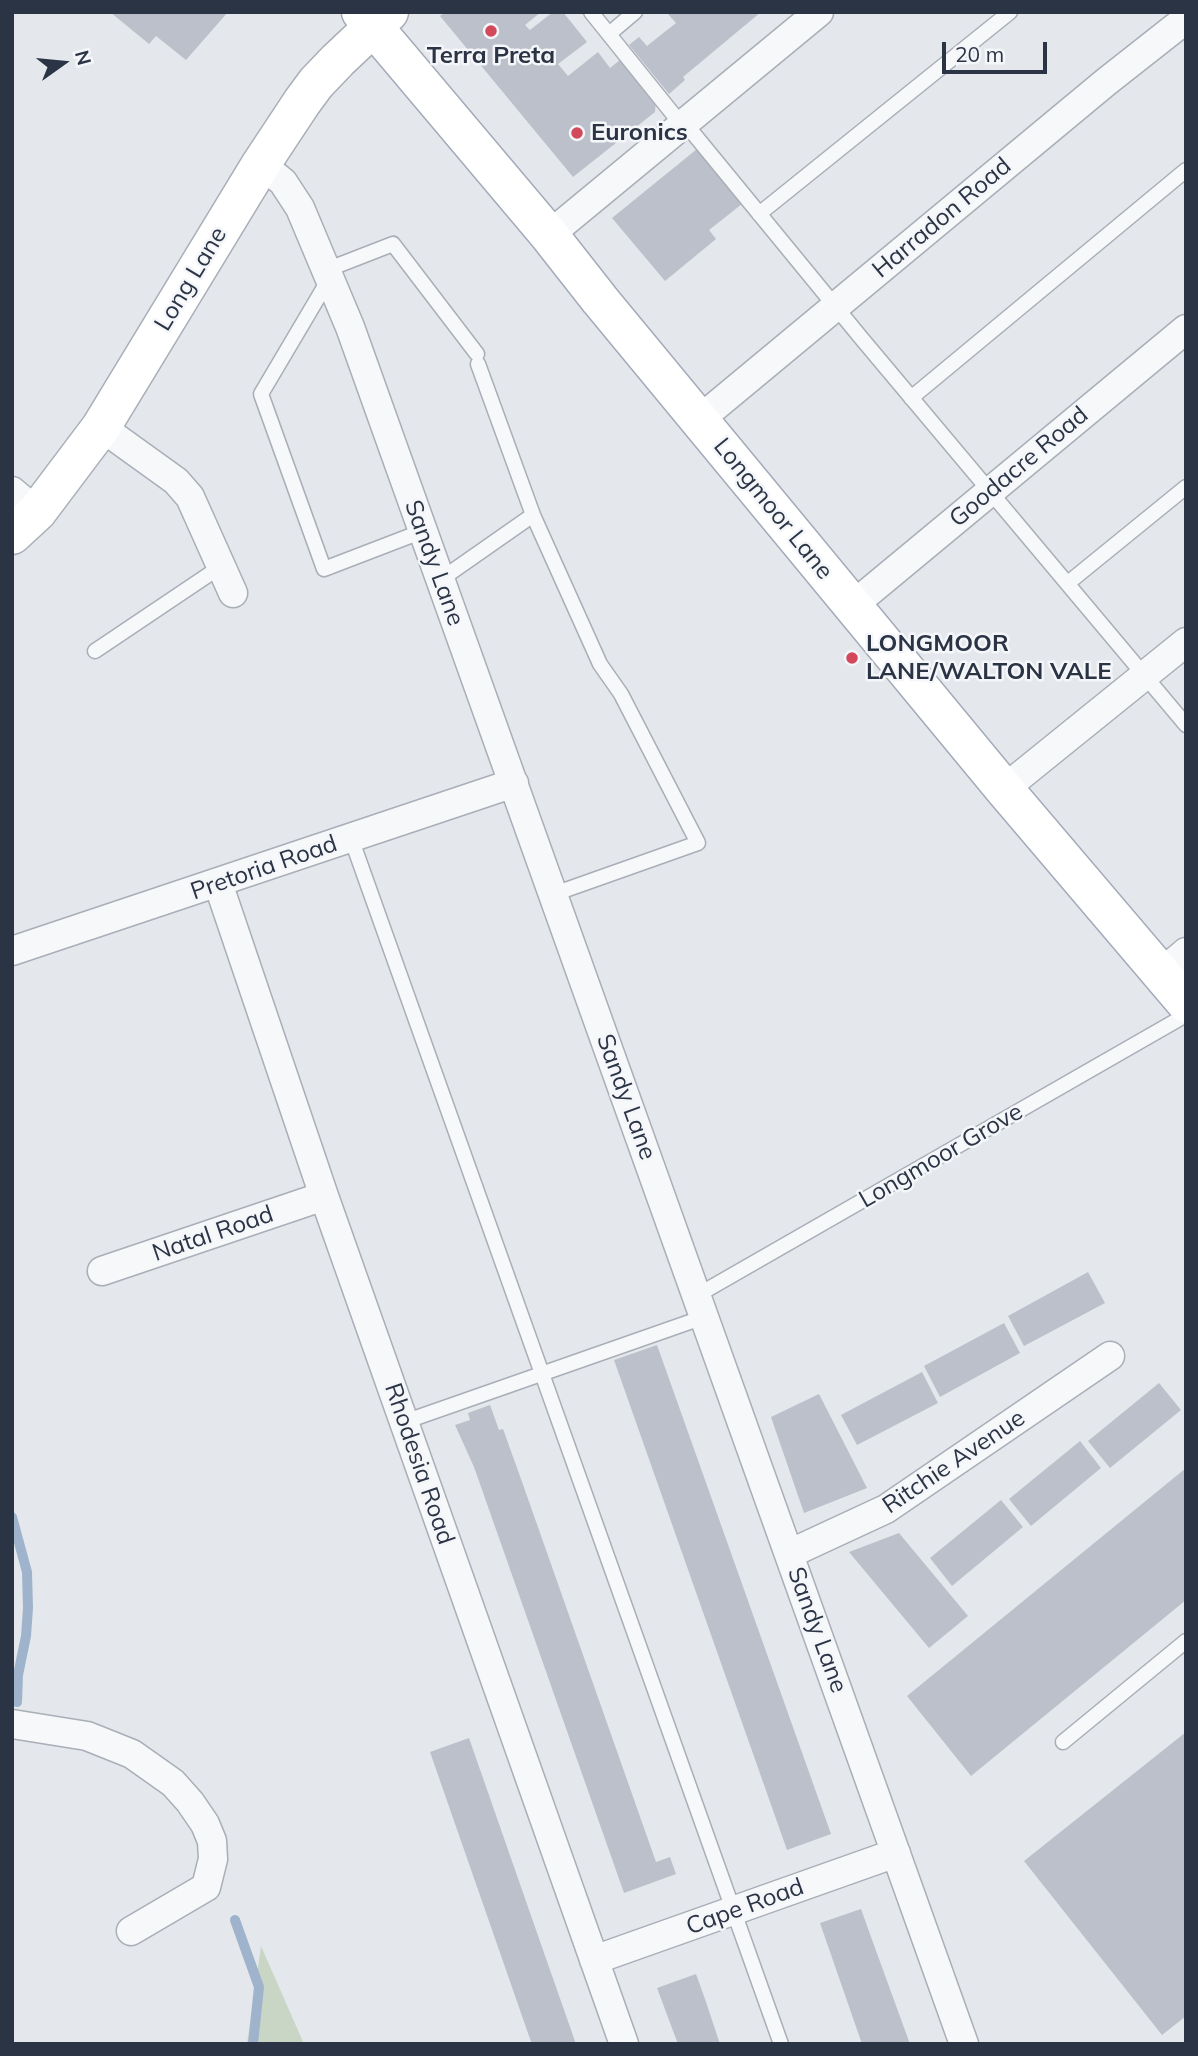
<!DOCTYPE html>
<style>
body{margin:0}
#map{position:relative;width:1198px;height:2056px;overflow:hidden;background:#e4e7ec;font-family:Mulish,sans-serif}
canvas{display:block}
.frame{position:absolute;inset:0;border:14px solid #2b3445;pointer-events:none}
.north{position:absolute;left:28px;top:28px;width:70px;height:70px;-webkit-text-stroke:5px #f4f6f9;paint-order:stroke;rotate:75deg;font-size:19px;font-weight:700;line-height:28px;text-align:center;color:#2b3445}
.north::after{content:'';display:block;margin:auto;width:24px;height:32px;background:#2b3445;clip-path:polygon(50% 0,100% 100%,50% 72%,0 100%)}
.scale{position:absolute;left:942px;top:42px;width:105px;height:32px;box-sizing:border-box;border:4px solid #2b3445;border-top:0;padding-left:9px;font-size:21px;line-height:24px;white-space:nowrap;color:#2b3445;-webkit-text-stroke:5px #f4f6f9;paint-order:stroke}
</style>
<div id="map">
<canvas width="1198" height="2056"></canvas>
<div class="frame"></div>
<div class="north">N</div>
<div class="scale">20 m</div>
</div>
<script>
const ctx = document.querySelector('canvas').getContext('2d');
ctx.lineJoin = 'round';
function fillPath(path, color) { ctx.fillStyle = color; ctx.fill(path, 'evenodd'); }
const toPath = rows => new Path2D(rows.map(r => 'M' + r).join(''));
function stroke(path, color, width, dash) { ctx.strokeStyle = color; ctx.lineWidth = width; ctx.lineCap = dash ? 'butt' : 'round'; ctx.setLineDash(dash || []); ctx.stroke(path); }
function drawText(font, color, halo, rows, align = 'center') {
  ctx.font = font + ' Mulish,sans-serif'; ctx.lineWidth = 5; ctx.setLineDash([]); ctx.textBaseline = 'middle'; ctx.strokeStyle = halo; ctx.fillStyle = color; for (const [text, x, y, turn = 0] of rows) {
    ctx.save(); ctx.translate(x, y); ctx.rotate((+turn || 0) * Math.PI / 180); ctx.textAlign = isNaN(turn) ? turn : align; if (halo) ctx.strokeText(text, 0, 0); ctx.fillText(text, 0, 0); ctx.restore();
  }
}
fillPath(toPath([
 [261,1946,304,2044,247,2044]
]), '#c9d6c5');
stroke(toPath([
 [12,1517,27,1572,28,1608,26,1636,18,1675,17,1702],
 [235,1920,259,1987,253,2044]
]), '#9fb4cc', 10);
fillPath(toPath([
 [110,12,228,12,186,60,156,36,149,44],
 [445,12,541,12,525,25,530,30,553,12,563,12,587,42,558,64,568,76,598,52,610,68,621,59,656,100,655,112,573,177,440,16],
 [670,12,761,12,683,77,685,80,669,94,629,45,639,37,647,46,662,34,676,23,668,14],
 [697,149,742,204,709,230,716,239,665,281,612,218],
 [1088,1272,1105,1303,1024,1346,1008,1316],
 [1004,1323,1020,1353,940,1397,924,1366],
 [657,1345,831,1834,787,1850,614,1360],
 [922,1372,938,1403,857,1445,841,1415],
 [1159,1383,1181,1410,1110,1468,1088,1441],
 [819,1394,867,1488,804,1513,771,1417],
 [490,1405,499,1430,503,1429,521,1479,656,1862,670,1857,676,1874,624,1893,474,1467,455,1425,470,1420,468,1413],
 [1080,1441,1101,1468,1031,1526,1009,1499],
 [1186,1468,1186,1600,971,1776,907,1696],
 [1001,1500,1023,1527,952,1586,930,1558],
 [899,1533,968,1616,929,1648,849,1552],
 [1186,1732,1186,2016,1162,2035,1024,1861],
 [469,1738,550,1970,576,2044,532,2044,529,2036,430,1752],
 [861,1909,871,1937,910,2044,862,2044,820,1923],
 [696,1974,705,1999,720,2044,678,2044,657,1988]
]), '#bbc0ca');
const service = toPath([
 [591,12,681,124],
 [609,34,635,12],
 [684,122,862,339,1186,725],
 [759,214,1010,12],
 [326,270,393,244,477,354],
 [329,279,261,394,324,569,423,531],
 [478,364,533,515,600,664,621,694,698,843,554,894],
 [911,398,1186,170],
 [440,580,533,515],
 [1068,583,1186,487],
 [95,651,223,565],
 [351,838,781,2044],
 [696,1296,1186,1015],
 [404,1422,704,1317],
 [1063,1742,1186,1641]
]);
const minor = toPath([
 [261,164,283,182,300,208,350,327,964,2044],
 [549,235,819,12],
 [700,419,1106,82,1186,19],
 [101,427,176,481,190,497,233,593],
 [12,491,37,512],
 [852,606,1186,329],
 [1004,789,1186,642],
 [218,883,324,1196,624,2044],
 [12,951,514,783],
 [1160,974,1186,952],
 [102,1271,324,1196],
 [789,1554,886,1509,1110,1356],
 [12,1724,87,1736,132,1754,173,1783,190,1802,205,1824,212,1841,213,1859,206,1887,131,1931],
 [594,1960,896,1853]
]);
const secondary = toPath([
 [12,535,37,512,101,427,261,164,302,102,316,83,338,60,389,12]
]);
const primary = toPath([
 [361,12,549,235,600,300,1004,789,1186,1003]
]);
stroke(service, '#a9aeb7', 17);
stroke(minor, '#a9aeb7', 31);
stroke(secondary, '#a9aeb7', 41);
stroke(primary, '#a3abb8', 41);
stroke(service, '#f7f8fa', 14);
stroke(minor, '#f7f8fa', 28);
stroke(secondary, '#fff', 38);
stroke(primary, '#fff', 38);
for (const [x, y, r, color] of [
 [491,31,7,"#d1495b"],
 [577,133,7,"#d1495b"],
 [852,658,7,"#d1495b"]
]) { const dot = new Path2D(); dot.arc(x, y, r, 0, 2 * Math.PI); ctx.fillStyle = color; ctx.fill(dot); stroke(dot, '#f4f6f9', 2.5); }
drawText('bold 24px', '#2b3445', '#f4f6f9', [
 ["Terra Preta",491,56,"center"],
 ["Euronics",591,133],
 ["LONGMOOR",866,644],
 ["LANE/WALTON VALE",866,672]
], 'left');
drawText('24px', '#2b3445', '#f4f6f9', [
 ["Harradon Road",942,218,-40],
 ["Long Lane",191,279,-59],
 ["Goodacre Road",1019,467,-40],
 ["Longmoor Lane",773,509,51],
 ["Sandy Lane",434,563,70],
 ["Pretoria Road",264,868,-19],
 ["Sandy Lane",626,1097,70],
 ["Longmoor Grove",941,1156,-30],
 ["Natal Road",213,1234,-19],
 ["Ritchie Avenue",954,1462,-34],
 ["Rhodesia Road",419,1464,71],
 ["Sandy Lane",817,1630,70],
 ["Cape Road",745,1907,-20]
]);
</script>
